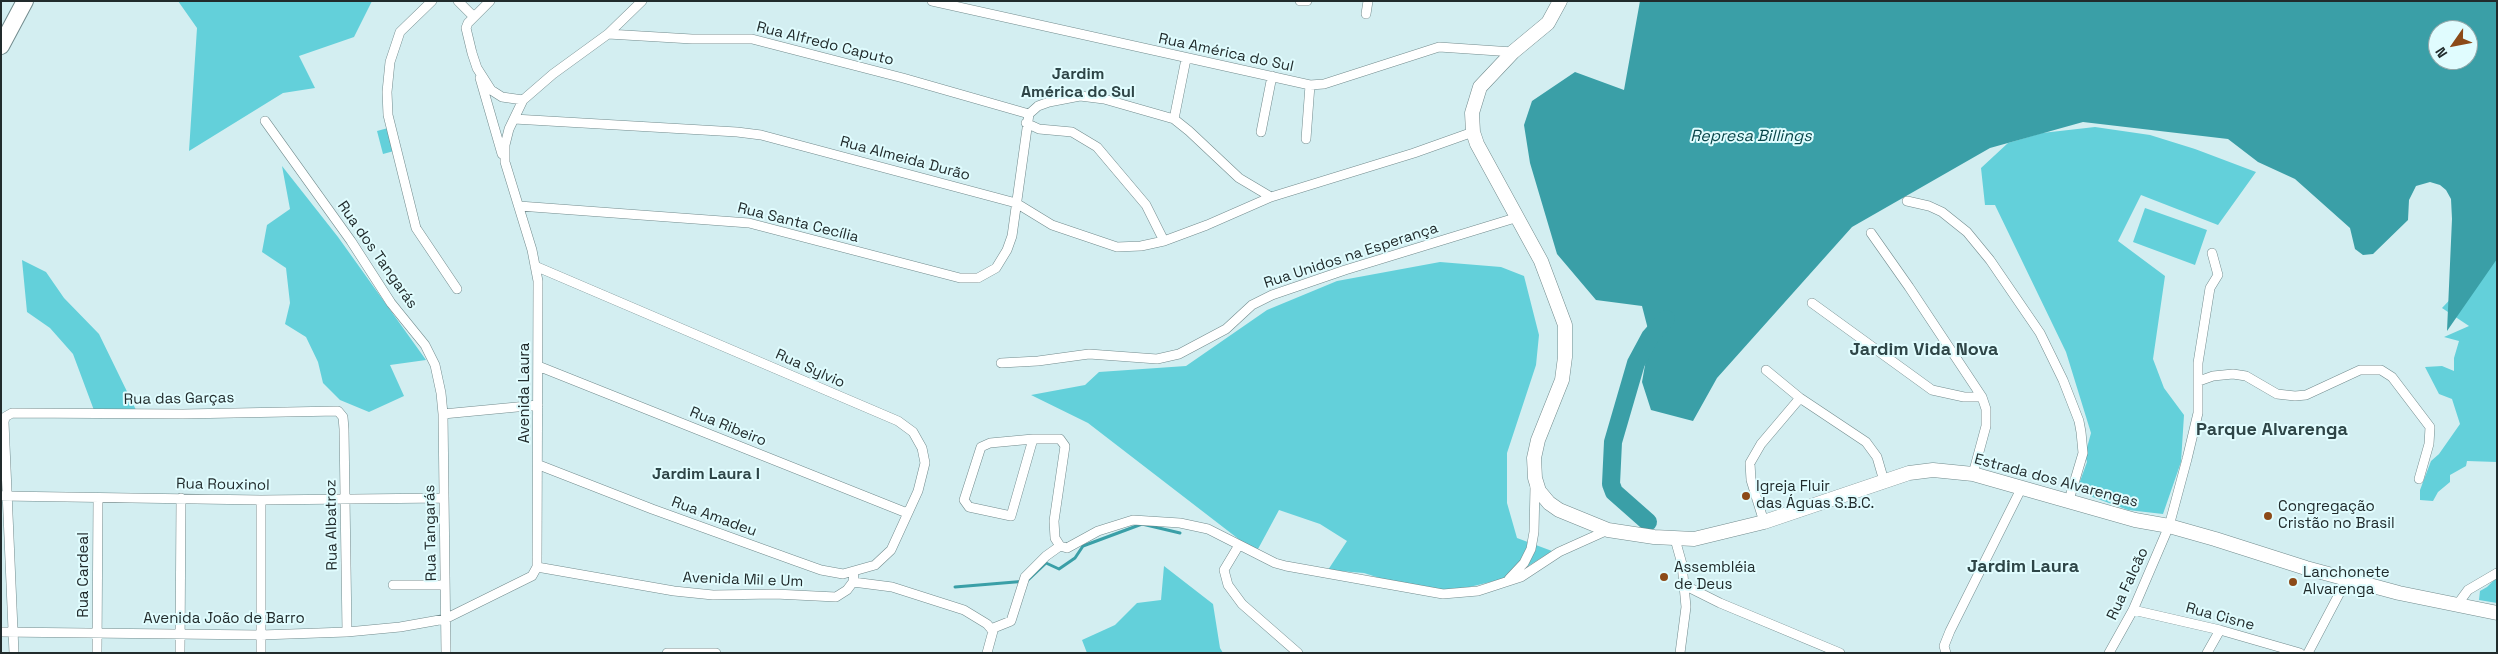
<!DOCTYPE html>
<meta charset="utf-8">
<style>
body{margin:0}
#map{position:relative;width:2498px;height:654px;overflow:hidden;background:#d3eef1;font-family:"Space Grotesk",sans-serif}
canvas{display:block}
.frame{position:absolute;inset:0;border:2px solid #212b2c;pointer-events:none}
.north{position:absolute;left:2428px;top:20px;width:50px;height:50px;box-sizing:border-box;background:#e0fcfe;border:1px solid #94a8aa;border-radius:50%;rotate:237deg;font-size:14px;font-weight:700;line-height:20px;text-align:center;color:#212b2c}
.north::after{content:'';display:block;margin:auto;width:18px;height:22px;background:#8c4a18;clip-path:polygon(50% 0,100% 100%,50% 72%,0 100%)}
</style>
<div id="map">
<canvas width="2498" height="654"></canvas>
<div class="frame"></div>
<div class="north">N</div>
</div>
<script>
const ctx = document.querySelector('canvas').getContext('2d');
ctx.lineJoin = 'round';
function fillPath(path, color) { ctx.fillStyle = color; ctx.fill(path, 'evenodd'); }
const toPath = rows => new Path2D(rows.map(r => 'M' + r).join(''));
function stroke(path, color, width, dash) { ctx.strokeStyle = color; ctx.lineWidth = width; ctx.lineCap = dash ? 'butt' : 'round'; ctx.setLineDash(dash || []); ctx.stroke(path); }
function drawText(font, color, halo, rows, align = 'center') {
  ctx.font = font + ' "Space Grotesk",sans-serif'; ctx.lineWidth = 4; ctx.setLineDash([]); ctx.textBaseline = 'middle'; ctx.strokeStyle = halo; ctx.fillStyle = color; for (const [text, x, y, turn = 0] of rows) {
    ctx.save(); ctx.translate(x, y); ctx.rotate((+turn || 0) * Math.PI / 180); ctx.textAlign = isNaN(turn) ? turn : align; if (halo) ctx.strokeText(text, 0, 0); ctx.fillText(text, 0, 0); ctx.restore();
  }
}
fillPath(toPath([
 [178,1,372,1,354,37,299,56,315,88,283,93,189,151,197,28],
 [2095,127,2150,135,2195,149,2256,172,2218,225,2141,195,2118,241,2165,276,2153,359,2164,388,2184,415,2181,462,2163,514,2128,510,2079,492,2079,484,2087,462,2085,455,2091,433,2066,352,1995,205,1985,205,1981,168,2008,143,2042,133],
 [388,128,394,151,383,154,377,131],
 [282,166,338,237,426,360,390,365,404,396,369,412,340,400,323,383,318,362,306,337,285,324,290,303,286,268,262,252,267,225,290,209],
 [2145,208,2207,230,2195,265,2133,242],
 [2497,234,2497,462,2467,461,2466,466,2450,475,2450,482,2438,492,2433,501,2420,500,2420,490,2431,461,2439,454,2460,424,2452,399,2439,394,2425,367,2442,366,2454,371,2454,358,2459,341,2444,337,2469,326,2442,308,2461,288],
 [22,260,46,272,64,298,99,334,136,410,95,413,73,354,50,328,27,312],
 [1440,262,1501,267,1524,276,1539,335,1536,365,1507,453,1507,503,1517,538,1552,551,1511,577,1453,591,1392,582,1364,573,1328,570,1347,541,1320,524,1279,510,1258,549,1245,544,1088,423,1031,395,1085,385,1099,372,1186,366,1267,310,1337,281],
 [1164,566,1213,604,1220,648,1223,653,1087,653,1082,640,1115,625,1137,603,1161,600],
 [2497,577,2497,603,2479,600,2480,591,2487,587]
]), '#63d0da');
fillPath(toPath([
 [1640,1,2497,1,2497,259,2447,331,2452,219,2451,199,2446,190,2440,185,2430,182,2416,186,2409,200,2408,220,2373,254,2363,255,2355,249,2350,228,2295,179,2258,162,2228,139,2083,122,1990,148,1852,227,1717,378,1693,421,1651,410,1642,382,1650,337,1642,306,1596,300,1557,254,1530,163,1524,125,1532,101,1575,72,1624,90],
 [2438,30,2468,30,2468,60,2438,60]
]), '#3a9fa7');
stroke(toPath([
 [955,587,1027,581,1046,563,1059,569,1075,558,1083,546,1142,524,1180,533]
]), '#3a9fa7', 3);
stroke(toPath([
 [1648,522,1614,492,1611,484,1613,442,1636,363,1650,337,1666,319]
]), '#3a9fa7', 18);
const street = toPath([
 [432,1,400,32,390,62,387,92,388,115,416,228,457,289],
 [458,1,473,16],
 [490,1,468,23,466,28,472,53,477,68,491,90,502,97,523,100],
 [932,1,1310,85,1324,84,1439,47,1513,52],
 [1300,1,1307,1],
 [1366,14,1368,1],
 [608,34,692,39,752,39,903,78,1029,114],
 [480,78,502,154],
 [514,119,737,132,761,135,1016,203,1052,225,1117,247,1141,246,1164,241,1207,225,1271,197,1414,153,1473,132],
 [1174,119,1186,59],
 [265,121,351,241,391,303,425,345,435,365,441,393,443,414,446,653],
 [1026,123,1039,129,1072,132,1097,147,1146,205,1164,241],
 [1261,132,1272,76],
 [1306,139,1310,85],
 [1907,201,1929,206,1942,212,1967,232,1990,260,2040,333,2063,380,2079,421,2081,432,2083,453,2069,500],
 [519,206,749,223,960,278,978,278,996,268,1007,250,1012,236,1029,114,1038,106,1049,102,1080,96,1104,99,1174,119,1189,131,1239,178,1271,197],
 [1871,233,1909,287,1982,397,1986,409,1986,426,1973,474],
 [535,266,898,421,913,432,922,448,925,463,918,491,891,550,875,565,843,574,821,570,793,560,652,509,539,465],
 [1812,303,1932,390,1964,397,1982,397],
 [1001,363,1038,361,1089,354,1157,359,1179,354,1226,329,1252,305,1272,295,1345,270,1515,218],
 [538,366,907,513],
 [1766,370,1800,398,1866,442,1877,457,1884,481],
 [2199,381,2213,376,2233,374,2246,376,2277,394,2295,396,2306,395,2360,370,2381,370,2392,377,2430,427,2429,444,2419,479],
 [443,414,538,405],
 [1033,439,1011,516,969,507,964,500,981,447,990,443,1033,439,1060,439,1065,446,1054,521,1055,538,1060,546],
 [2,496,261,500,444,498],
 [261,500,261,653],
 [1764,522,1751,480,1750,463,1761,444,1800,398],
 [1675,539,1682,564,1686,607,1680,653],
 [1239,545,1224,570,1228,585,1242,604,1298,653],
 [1060,546,1067,548,1098,531,1133,520,1180,523,1208,529,1275,563,1286,566,1443,594,1478,591,1521,577,1559,552,1608,530],
 [537,567,674,591,713,595,775,594,836,597,847,590,853,582,854,572],
 [1509,579,1524,563,1531,549,1534,532,1535,486],
 [853,582,892,587,964,610,987,624,993,631,987,653],
 [393,585,445,585],
 [1684,585,1720,603,1840,653],
 [2457,605,2468,590,2497,573],
 [2133,610,2220,630,2300,653],
 [991,629,1011,621,1025,577,1046,556,1060,546],
 [1,632,261,635,347,632,400,627,445,619,532,576,537,567,538,281,532,250,505,162,505,145,509,129,523,100,553,74,608,34,642,1],
 [14,653,4,422,5,417,12,413,183,414,338,411,343,417,344,429,347,632],
 [97,653,98,498],
 [180,653,181,498],
 [667,653,716,653],
 [1946,653,1944,646,1950,631,2022,487],
 [2109,653,2133,610,2169,526,2187,459,2198,413,2198,363,2210,288,2218,275,2212,253],
 [2207,653,2220,630],
 [2308,653,2347,579]
]);
const primary = toPath([
 [1560,1,1548,23,1513,52,1480,87,1472,113,1473,132,1477,144,1541,261,1565,325,1565,357,1562,380,1538,440,1534,458,1535,478,1539,491,1549,503,1559,510,1608,530,1654,537,1694,539,1764,522,1909,473,1933,470,1973,474,2135,520,2169,526,2215,539,2306,568,2399,593,2497,613]
]);
const highway = toPath([
 [1,46,25,1]
]);
stroke(street, '#728b8d', 10);
stroke(primary, '#728b8d', 15);
stroke(highway, '#728b8d', 18);
stroke(street, '#fff', 9);
stroke(primary, '#fff', 14);
stroke(highway, '#fff', 16);
for (const [x, y, r, color] of [
 [1746,496,5,"#8c4a18"],
 [2268,516,5,"#8c4a18"],
 [1664,577,5,"#8c4a18"],
 [2293,582,5,"#8c4a18"]
]) { const dot = new Path2D(); dot.arc(x, y, r, 0, 2 * Math.PI); ctx.fillStyle = color; ctx.fill(dot); stroke(dot, '#e0fcfe', 2); }
drawText('15px', '#212b2c', '#e0fcfe', [
 ["Rua Alfredo Caputo",825,44,14],
 ["Rua América do Sul",1226,53,12],
 ["Rua Almeida Durão",905,159,15],
 ["Rua Santa Cecília",798,223,14],
 ["Rua dos Tangarás",377,255,55],
 ["Rua Unidos na Esperança",1351,256,-18],
 ["Rua Sylvio",810,369,24],
 ["Avenida Laura",525,393,-90],
 ["Rua das Garças",179,399,-1],
 ["Rua Ribeiro",728,427,22],
 ["Estrada dos Alvarengas",2056,481,15],
 ["Rua Rouxinol",223,485,1],
 ["Rua Amadeu",714,517,20],
 ["Rua Albatroz",332,525,-91],
 ["Rua Tangarás",431,533,-91],
 ["Rua Cardeal",84,575,-90],
 ["Avenida Mil e Um",743,580,2],
 ["Rua Falcão",2128,584,-65],
 ["Rua Cisne",2220,617,15],
 ["Avenida João de Barro",224,619]
]);
drawText('15px', '#212b2c', '#e0fcfe', [
 ["Igreja Fluir",1756,487],
 ["das Águas S.B.C.",1756,504],
 ["Congregação",2278,507],
 ["Cristão no Brasil",2278,524],
 ["Assembléia",1674,568],
 ["de Deus",1674,585],
 ["Lanchonete",2303,573],
 ["Alvarenga",2303,590]
], 'left');
drawText('bold 16px', '#2e4547', '#e0fcfe', [
 ["Jardim",1078,75],
 ["América do Sul",1078,93],
 ["Jardim Laura I",706,475]
]);
drawText('italic 16px', '#08464a', '#e0fcfe', [
 ["Represa Billings",1751,137]
]);
drawText('bold 18px', '#2e4547', '#e0fcfe', [
 ["Jardim Vida Nova",1924,350],
 ["Parque Alvarenga",2272,430],
 ["Jardim Laura",2023,567]
]);
</script>
